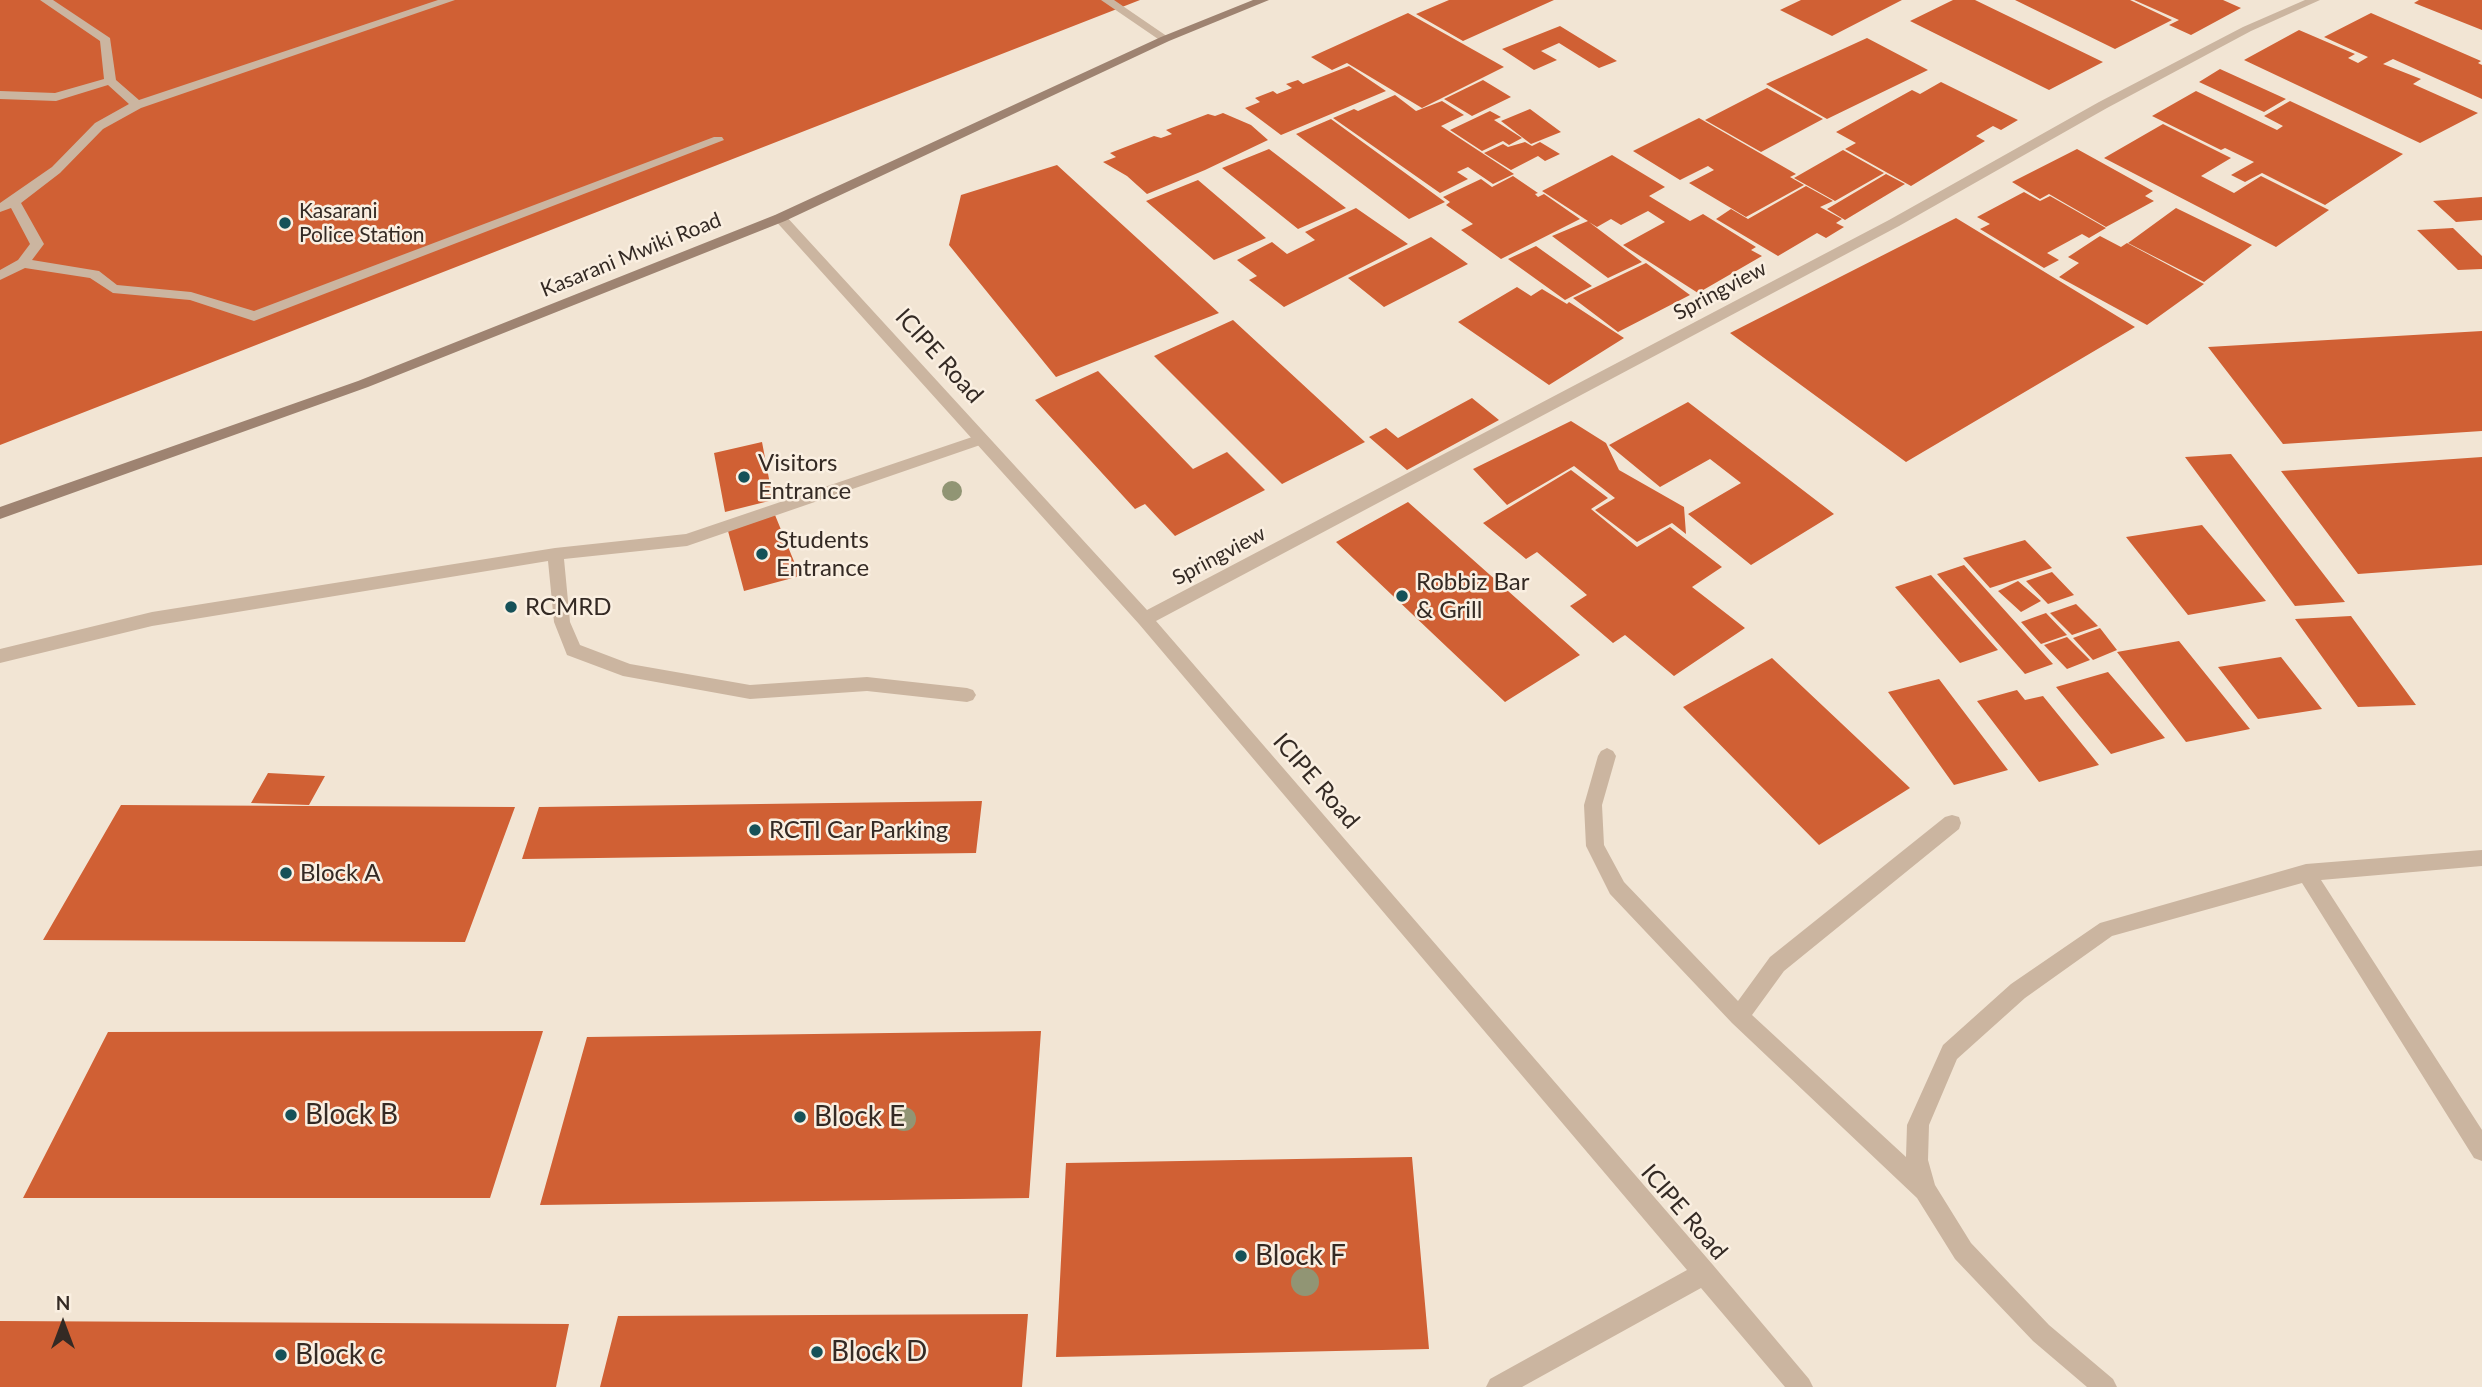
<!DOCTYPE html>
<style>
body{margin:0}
#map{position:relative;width:2482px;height:1387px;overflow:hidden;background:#f2e5d4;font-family:Lato,sans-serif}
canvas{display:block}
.north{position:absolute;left:28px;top:1289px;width:70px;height:70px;-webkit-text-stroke:5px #faefe1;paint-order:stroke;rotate:0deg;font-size:19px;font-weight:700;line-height:28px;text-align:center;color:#342a24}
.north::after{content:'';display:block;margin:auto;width:24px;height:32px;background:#342a24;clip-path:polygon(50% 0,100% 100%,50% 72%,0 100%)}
</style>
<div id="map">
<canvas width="2482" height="1387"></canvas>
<div class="north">N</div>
</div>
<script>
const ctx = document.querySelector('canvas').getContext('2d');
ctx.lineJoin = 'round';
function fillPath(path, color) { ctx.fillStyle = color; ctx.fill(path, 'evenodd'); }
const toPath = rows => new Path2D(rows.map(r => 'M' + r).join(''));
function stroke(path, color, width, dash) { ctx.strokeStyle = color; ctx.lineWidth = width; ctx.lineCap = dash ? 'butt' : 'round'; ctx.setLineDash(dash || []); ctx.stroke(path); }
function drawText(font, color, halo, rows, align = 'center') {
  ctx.font = font + ' Lato,sans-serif'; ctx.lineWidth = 5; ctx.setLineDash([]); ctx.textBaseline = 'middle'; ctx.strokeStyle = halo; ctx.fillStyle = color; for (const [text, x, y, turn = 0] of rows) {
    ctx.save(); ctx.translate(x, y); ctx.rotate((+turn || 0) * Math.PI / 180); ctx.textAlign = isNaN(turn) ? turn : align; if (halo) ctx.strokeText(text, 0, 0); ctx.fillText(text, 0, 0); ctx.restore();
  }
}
fillPath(toPath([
 [0,0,1140,0,0,445],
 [1449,0,1554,0,1463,41,1416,14],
 [1801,0,1902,0,1832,36,1780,10],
 [1953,0,1975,0,2103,62,2049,90,1910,21],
 [2015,0,2130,0,2172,20,2115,49],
 [2134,0,2223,0,2241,8,2191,35,2169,25,2179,20],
 [2419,0,2482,0,2482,30,2414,3],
 [1408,13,1504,67,1422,108,1347,63,1332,70,1311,57],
 [2371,13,2481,61,2478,63,2482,65,2482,99,2393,59,2383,64,2421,79,2413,84,2478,113,2420,143,2244,60,2299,30,2355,54,2348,58,2358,63,2368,57,2324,37],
 [1560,26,1617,61,1599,68,1559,43,1541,51,1557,60,1534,70,1502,49],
 [1867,38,1928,70,1827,119,1766,84],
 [1349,66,1386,91,1281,135,1245,108,1260,102,1255,98,1273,91,1277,94,1292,88,1286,84,1298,80,1303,84],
 [2220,69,2286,99,2264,112,2199,82],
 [1483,80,1511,97,1472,116,1444,99],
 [1941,82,2018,120,2001,130,1993,126,1976,136,1985,141,1911,186,1845,149,1856,143,1836,132,1912,90,1920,94],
 [1767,88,1823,119,1761,152,1705,120],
 [2196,91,2277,130,2283,126,2264,116,2290,101,2403,154,2325,205,2262,173,2245,182,2231,175,2254,162,2225,148,2221,150,2152,116],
 [1395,95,1416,111,1442,101,1464,115,1441,126,1514,174,1493,184,1468,167,1457,172,1468,179,1440,193,1333,118,1354,109,1358,111],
 [1530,109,1561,132,1531,144,1501,121],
 [1490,111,1501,117,1494,120,1522,138,1509,145,1503,141,1482,151,1450,130],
 [1223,113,1251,125,1268,140,1205,170,1147,194,1127,176,1103,162,1116,157,1110,153,1154,136,1161,138,1172,134,1166,130,1208,114,1215,116],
 [1699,118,1796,174,1790,177,1804,185,1746,217,1689,183,1714,170,1708,166,1680,180,1633,151],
 [1331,119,1445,202,1409,219,1296,134],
 [2163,124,2231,158,2201,176,2234,193,2261,176,2329,210,2276,247,2104,158],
 [1525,142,1532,146,1540,142,1560,154,1545,161,1538,156,1511,170,1484,153,1503,144,1508,147],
 [1269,149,1346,208,1298,229,1222,168],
 [2077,149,2153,191,2145,196,2154,201,2106,227,2049,194,2040,199,2012,182],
 [1843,150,1884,173,1835,201,1794,178],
 [1612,155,1665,187,1649,196,1690,221,1703,214,1756,247,1751,250,1762,256,1698,293,1623,245,1665,222,1648,211,1621,225,1611,219,1597,227,1589,222,1642,262,1608,278,1552,236,1588,221,1542,191],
 [1057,165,1219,313,1056,377,949,245,961,195],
 [1886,174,1905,184,1845,220,1827,209],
 [1513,176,1538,193,1535,194,1538,197,1544,194,1580,219,1501,259,1461,230,1473,224,1446,205,1450,202,1443,197,1481,179,1492,187],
 [1198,180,1266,238,1214,260,1146,201],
 [1806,186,1833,201,1820,207,1842,219,1836,223,1844,227,1826,238,1817,233,1778,256,1716,219,1731,209,1748,219],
 [2024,192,2040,201,2050,196,2106,228,2089,238,2082,234,2047,253,2059,260,2044,268,1980,229,1990,224,1977,217],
 [2482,197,2482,220,2456,222,2433,201],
 [1356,208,1408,244,1284,307,1249,280,1257,276,1237,260,1272,242,1287,254,1315,240,1305,232],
 [2176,208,2252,245,2204,282,2128,243],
 [1956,218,2135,327,1906,462,1730,333],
 [2453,228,2482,256,2482,269,2458,270,2417,230],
 [2100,236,2121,247,2127,243,2204,284,2147,325,2059,277,2079,263,2068,257],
 [1431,237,1468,264,1384,307,1348,278],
 [1536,246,1592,286,1565,300,1508,259],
 [1646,263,1690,295,1618,332,1573,298],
 [1517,287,1531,296,1542,289,1567,304,1569,302,1624,338,1549,385,1458,322],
 [1233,320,1365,442,1282,484,1154,356],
 [2482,331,2482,431,2283,444,2208,347],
 [1098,371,1193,469,1227,452,1265,490,1175,536,1145,504,1135,509,1035,400],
 [1472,398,1499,420,1407,470,1369,437,1386,428,1398,438],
 [1688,402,1834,514,1751,565,1688,514,1741,483,1710,459,1660,487,1609,445],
 [1571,421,1606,443,1619,470,1684,507,1686,534,1672,523,1637,542,1595,510,1615,498,1574,466,1507,505,1473,469],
 [762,442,773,500,725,512,714,453],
 [2231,454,2345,602,2295,606,2185,457],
 [2482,457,2482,565,2358,574,2281,471],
 [1571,470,1608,498,1591,509,1637,547,1670,527,1722,567,1692,587,1745,628,1674,676,1625,635,1613,643,1570,606,1587,595,1537,552,1526,559,1483,523],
 [1408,502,1580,655,1505,702,1336,542],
 [775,515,800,576,744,591,728,531],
 [2202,525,2266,601,2188,615,2126,537],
 [2025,540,2052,568,1990,588,1963,558],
 [1964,565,2053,664,2025,674,1937,574],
 [2052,572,2074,595,2048,604,2026,581],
 [1931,575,1998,650,1960,663,1895,587],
 [2018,581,2041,601,2021,612,1998,591],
 [2076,604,2098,626,2072,635,2050,613],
 [2046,613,2067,635,2041,644,2021,622],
 [2351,616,2416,705,2358,707,2295,619],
 [2100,628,2117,650,2093,660,2073,638],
 [2067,637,2090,660,2067,669,2044,645],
 [2179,641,2250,729,2186,742,2117,652],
 [2281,657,2322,709,2258,719,2218,667],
 [1772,658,1910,788,1819,845,1683,707],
 [2108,672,2165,738,2111,754,2056,687],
 [1939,679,2008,770,1954,785,1888,692],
 [2017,690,2025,700,2043,696,2099,765,2039,782,1977,701],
 [268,773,325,776,309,805,251,803],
 [982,801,976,853,522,859,539,807],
 [121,805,312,806,515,807,465,942,43,940],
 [543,1031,490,1198,23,1198,108,1032],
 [1041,1031,1029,1198,540,1205,587,1037],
 [1412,1157,1429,1349,1056,1357,1066,1163],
 [1028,1314,1022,1387,600,1387,618,1316],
 [0,1321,569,1324,556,1387,0,1387]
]), '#d06034');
fillPath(toPath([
 [40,0,53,0,110,38,116,80,139,100,438,0,455,0,141,108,103,129,60,173,21,203,44,244,32,260,99,271,117,285,191,292,254,311,714,137,722,137,724,140,254,321,190,300,113,293,90,278,25,268,0,280,0,270,18,260,30,244,11,208,0,212,0,203,52,167,95,123,129,104,108,85,56,101,0,99,0,91,55,93,104,79,100,41,40,0],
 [1101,0,1114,0,1171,39,1161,41,1101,0],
 [981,434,989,439,986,443,687,546,564,559,570,622,580,645,630,664,750,685,867,677,967,688,973,690,976,695,973,700,967,702,867,691,750,699,623,676,567,655,554,622,548,561,152,626,0,663,0,649,152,612,555,548,686,534,981,434],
 [1607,748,1613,751,1616,756,1602,805,1604,845,1624,882,1738,1001,1770,957,1945,817,1952,815,1959,817,1961,823,1959,829,1784,971,1752,1015,1906,1157,1907,1125,1943,1045,2011,984,2100,923,2306,864,2482,850,2482,866,2321,880,2482,1130,2482,1161,2474,1158,2302,883,2112,936,2025,998,1957,1059,1929,1125,1928,1160,1935,1185,1971,1243,2049,1325,2113,1379,2117,1387,2087,1387,2033,1341,1955,1259,1917,1198,1732,1023,1610,894,1586,846,1584,805,1598,756,1601,751,1607,748]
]), '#cbb5a0');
fillPath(toPath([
 [2305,0,2320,0,2251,31,2107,108,1899,226,1156,621,1713,1265,1809,1379,1813,1387,1785,1387,1701,1288,1522,1387,1486,1387,1490,1379,1687,1270,1139,624,773,218,775,215,785,215,1147,610,1889,220,2099,102,2243,27,2305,0]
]), '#cbb5a0');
fillPath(toPath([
 [1253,0,1269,0,1169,41,785,221,368,387,0,519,0,507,358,381,775,215,1161,37,1253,0]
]), '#9e8371');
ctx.fillStyle = '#919574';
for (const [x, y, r] of [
 [952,491,10],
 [904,1119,12],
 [1305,1282,14]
]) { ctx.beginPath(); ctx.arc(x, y, r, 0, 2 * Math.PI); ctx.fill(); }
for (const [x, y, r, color] of [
 [285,223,7,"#165158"],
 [744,477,7,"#165158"],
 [762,554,7,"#165158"],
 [1402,596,7,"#165158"],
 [511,607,7,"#165158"],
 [755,830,7,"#165158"],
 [286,873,7,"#165158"],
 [291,1115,7,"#165158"],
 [800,1117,7,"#165158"],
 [1241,1256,7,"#165158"],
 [817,1352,7,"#165158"],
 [281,1355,7,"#165158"]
]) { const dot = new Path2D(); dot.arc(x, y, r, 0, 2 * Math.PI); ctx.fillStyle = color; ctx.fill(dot); stroke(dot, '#faefe1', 2.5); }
drawText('21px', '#342a24', '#faefe1', [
 ["Kasarani",299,211],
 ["Police Station",299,235]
], 'left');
drawText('21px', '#342a24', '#faefe1', [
 ["Kasarani Mwiki Road",631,255,-22],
 ["Springview",1720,291,-28],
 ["Springview",1219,556,-28]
]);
drawText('24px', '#342a24', '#faefe1', [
 ["ICIPE Road",939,356,48],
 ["ICIPE Road",1316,781,49],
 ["ICIPE Road",1684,1212,49]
]);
drawText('24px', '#342a24', '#faefe1', [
 ["Visitors",758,463],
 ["Entrance",758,491],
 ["Students",776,540],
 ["Entrance",776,568],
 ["Robbiz Bar",1416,582],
 ["& Grill",1416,610],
 ["RCMRD",525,607],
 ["RCTI Car Parking",769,830],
 ["Block A",300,873]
], 'left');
drawText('28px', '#342a24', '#faefe1', [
 ["Block B",305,1115],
 ["Block E",814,1117],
 ["Block F",1255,1256],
 ["Block D",831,1352],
 ["Block c",295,1355]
], 'left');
</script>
